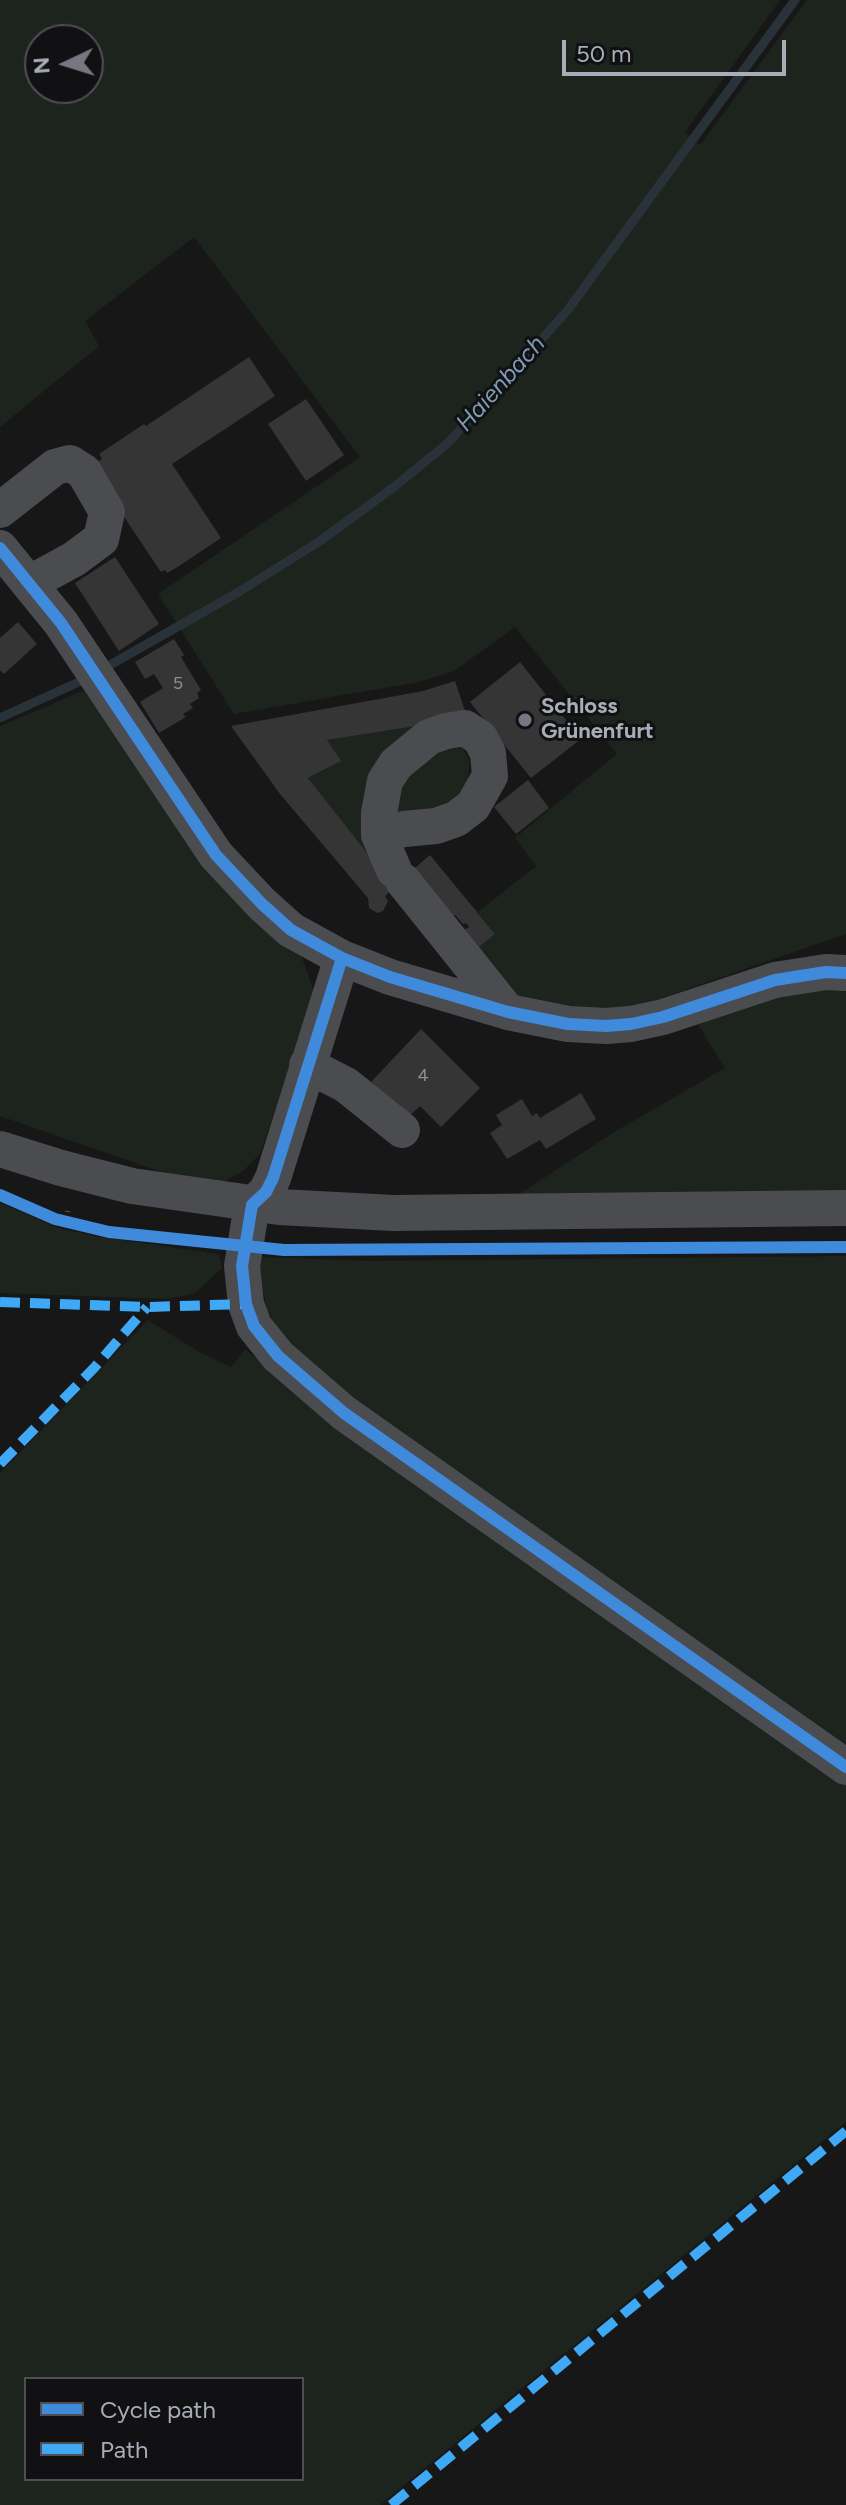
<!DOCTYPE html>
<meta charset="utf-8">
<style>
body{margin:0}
#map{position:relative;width:846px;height:2505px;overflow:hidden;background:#171717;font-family:Figtree,sans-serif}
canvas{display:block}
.legend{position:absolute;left:24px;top:2377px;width:280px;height:104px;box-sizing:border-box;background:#111113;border:2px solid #4d4f55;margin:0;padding:10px 14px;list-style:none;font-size:24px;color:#a8adb8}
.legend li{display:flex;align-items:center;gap:16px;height:40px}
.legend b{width:40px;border:2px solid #4d4f55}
.north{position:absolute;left:24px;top:24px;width:80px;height:80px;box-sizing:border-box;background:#111113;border:2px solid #4d4f55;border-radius:50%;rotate:266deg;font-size:22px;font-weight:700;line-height:32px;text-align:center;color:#a8adb8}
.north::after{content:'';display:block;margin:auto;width:28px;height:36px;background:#757880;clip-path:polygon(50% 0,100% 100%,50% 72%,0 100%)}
.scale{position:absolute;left:562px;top:40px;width:224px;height:36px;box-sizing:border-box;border:4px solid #a8adb8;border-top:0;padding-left:10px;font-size:24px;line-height:28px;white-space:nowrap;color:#a8adb8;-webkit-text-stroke:6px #111113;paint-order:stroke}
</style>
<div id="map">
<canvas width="846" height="2505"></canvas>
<ul class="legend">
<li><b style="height:10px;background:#408adc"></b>Cycle path</li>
<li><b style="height:10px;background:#3fa9f5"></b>Path</li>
</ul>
<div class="north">N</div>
<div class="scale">50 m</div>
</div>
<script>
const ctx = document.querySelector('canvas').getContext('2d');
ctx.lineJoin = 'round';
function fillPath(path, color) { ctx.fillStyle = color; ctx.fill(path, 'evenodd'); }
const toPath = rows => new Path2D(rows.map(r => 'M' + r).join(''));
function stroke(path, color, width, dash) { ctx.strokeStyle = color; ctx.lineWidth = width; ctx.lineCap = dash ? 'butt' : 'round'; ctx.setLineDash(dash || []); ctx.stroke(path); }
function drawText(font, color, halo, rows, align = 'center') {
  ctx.font = font + ' Figtree,sans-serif'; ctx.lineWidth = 6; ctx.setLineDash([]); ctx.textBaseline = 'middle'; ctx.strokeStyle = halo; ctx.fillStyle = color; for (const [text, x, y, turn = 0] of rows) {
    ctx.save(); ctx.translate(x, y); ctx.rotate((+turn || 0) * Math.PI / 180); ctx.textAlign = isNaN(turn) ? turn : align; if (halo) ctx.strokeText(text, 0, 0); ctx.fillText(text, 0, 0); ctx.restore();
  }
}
fillPath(toPath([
 [0,0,780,0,685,132,700,145,807,0,846,0,846,934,633,1008,550,1010,513,994,474,951,495,934,478,912,536,866,515,838,617,754,515,627,454,671,419,682,234,714,158,594,360,457,194,237,85,321,99,346,0,427],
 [40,40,88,40,88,88,40,88],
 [90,688,300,952,313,989,311,1007,260,1154,243,1171,224,1182,193,1183,0,1116,0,726],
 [429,724,391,759,386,877,308,778,340,761,327,740],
 [451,743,462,747,470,761,467,786,450,807,392,823,397,783],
 [846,987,846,1194,516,1196,616,1131,725,1068,694,1018,785,990],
 [0,1203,59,1228,94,1236,219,1254,222,1268,194,1294,165,1299,0,1293],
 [846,1256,846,1749,325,1381,296,1354,277,1328,267,1309,259,1270,260,1257,373,1261],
 [148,1320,199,1352,231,1367,245,1349,319,1410,846,1782,846,2122,380,2505,0,2505,0,1473],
 [26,2379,302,2379,302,2479,26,2479]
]), '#1d241e');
stroke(toPath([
 [110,665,237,593,320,541,394,487,448,443,567,311,795,0],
 [0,718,81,681]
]), '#2a3239', 9);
fillPath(toPath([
 [249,357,275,396,172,464,221,538,176,568,167,573,165,570,161,572,90,466,102,459,99,454,144,424,146,426],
 [306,399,344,455,306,481,268,424],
 [115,557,159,624,119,651,75,583],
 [18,622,37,644,4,674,0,670,0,638],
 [174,639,184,655,181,657,201,690,197,693,199,698,190,704,193,708,183,714,186,717,159,733,140,702,163,688,154,674,145,679,135,662],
 [520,662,581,739,531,778,470,702],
 [455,681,465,711,429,724,327,740,341,761,308,778,386,877,409,873,430,855,495,934,474,951,460,933,469,927,466,923,463,924,455,915,447,920,395,887,385,896,388,901,383,911,377,913,369,908,368,898,280,794,231,726,423,691],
 [528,780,549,808,516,834,494,807],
 [421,1029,480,1088,441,1127,420,1106,406,1119,371,1082],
 [581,1093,596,1119,546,1149,540,1140,507,1159,490,1133,502,1125,496,1115,522,1099,532,1116,537,1113,540,1118]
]), '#353536');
stroke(toPath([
 [66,1222,68,1211]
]), '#4d4e52', 5, [4, 6]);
stroke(toPath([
 [0,510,55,467,70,463,84,472,107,512,101,539,74,559,30,583],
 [0,548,61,623,216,855,262,904,291,930,342,958,390,977,508,1012,568,1024,606,1026,631,1024,663,1017,775,980,826,972,846,973],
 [379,835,404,829,436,826,456,819,473,806,490,776,488,753,480,738,465,728,446,731,429,737,396,764,385,781,379,813,379,835,394,870],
 [403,881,508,1012],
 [342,958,273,1178,266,1192,252,1205,242,1266,246,1304,254,1326,278,1356,344,1413,846,1767],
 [307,1065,346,1085,402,1130],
 [0,1149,61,1168,132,1186,279,1207,393,1213,846,1208]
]), '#4b4c50', 36);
stroke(toPath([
 [0,1302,147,1307,246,1304],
 [0,1464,94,1368,147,1307],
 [391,2505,846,2131]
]), '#3fa9f5', 10, [20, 10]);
stroke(toPath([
 [0,548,61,623,216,855,262,904,291,930,342,958,390,977,508,1012,568,1024,606,1026,631,1024,663,1017,775,980,826,972,846,973],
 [342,958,273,1178,266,1192,252,1205,242,1266,246,1304,254,1326,278,1356,344,1413,846,1767],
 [0,1195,55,1219,109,1232,284,1250,846,1247]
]), '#408adc', 12);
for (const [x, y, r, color] of [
 [525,720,8,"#757880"]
]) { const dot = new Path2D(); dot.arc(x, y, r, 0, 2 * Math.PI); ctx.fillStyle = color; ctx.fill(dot); stroke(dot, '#111113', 3); }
drawText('18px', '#8b8f98', null, [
 ["5",178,684],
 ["4",423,1076]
]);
drawText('bold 22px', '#a8adb8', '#111113', [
 ["Schloss",541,707],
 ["Grünenfurt",541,732]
], 'left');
drawText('italic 24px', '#7f9bb3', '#111113', [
 ["Haienbach",501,384,-48]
]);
</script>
